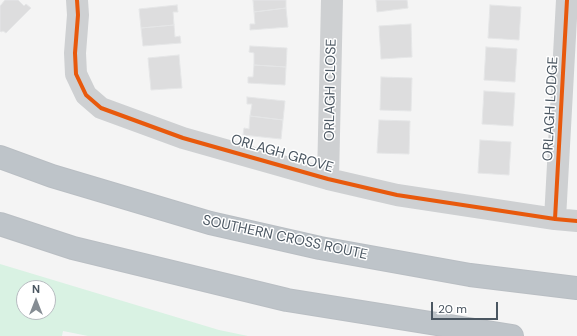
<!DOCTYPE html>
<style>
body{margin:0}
#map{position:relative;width:577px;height:336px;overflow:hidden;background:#f4f4f4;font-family:"DM Sans",sans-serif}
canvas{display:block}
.north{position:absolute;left:16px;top:280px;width:40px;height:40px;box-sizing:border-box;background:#fff;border:1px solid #b7bbc0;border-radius:50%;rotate:0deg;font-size:11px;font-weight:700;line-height:16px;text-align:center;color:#4a5661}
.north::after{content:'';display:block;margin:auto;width:14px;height:18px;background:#868d94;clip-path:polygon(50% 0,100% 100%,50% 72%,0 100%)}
.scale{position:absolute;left:431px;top:302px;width:67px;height:18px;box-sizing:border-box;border:2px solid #4a5661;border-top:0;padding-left:5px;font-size:12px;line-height:14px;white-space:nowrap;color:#4a5661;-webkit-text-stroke:3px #fff;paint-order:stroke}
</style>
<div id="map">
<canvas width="577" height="336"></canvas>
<div class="north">N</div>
<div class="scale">20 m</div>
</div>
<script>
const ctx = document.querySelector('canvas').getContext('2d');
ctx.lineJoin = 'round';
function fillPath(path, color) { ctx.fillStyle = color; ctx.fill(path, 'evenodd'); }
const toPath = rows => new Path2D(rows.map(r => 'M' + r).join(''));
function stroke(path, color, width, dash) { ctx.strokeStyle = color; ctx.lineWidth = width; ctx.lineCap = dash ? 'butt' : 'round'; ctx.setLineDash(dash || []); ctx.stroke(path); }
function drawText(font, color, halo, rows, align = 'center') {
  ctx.font = font + ' "DM Sans",sans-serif'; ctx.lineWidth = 3; ctx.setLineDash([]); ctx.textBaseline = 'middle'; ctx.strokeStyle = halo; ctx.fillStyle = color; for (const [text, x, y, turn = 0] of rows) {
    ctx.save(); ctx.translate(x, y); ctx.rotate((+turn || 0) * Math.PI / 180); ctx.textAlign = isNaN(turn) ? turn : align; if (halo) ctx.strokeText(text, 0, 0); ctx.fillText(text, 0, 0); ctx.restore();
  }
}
fillPath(toPath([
 [0,264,219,330,248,336,88,336,63,331,62,336,0,336],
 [24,288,48,288,48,312,24,312]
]), '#d9f2e3');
const building = toPath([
 [5,0,18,0,24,6,26,4,31,8,6,33,3,31,1,32,0,31,0,6,5,0],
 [253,0,286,0,286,8,254,12,253,0],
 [376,0,407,0,408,8,377,12,376,0],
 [177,5,178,12,173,12,174,25,141,28,139,9,177,5],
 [490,5,521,7,519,40,488,38,490,5],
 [286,8,288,27,250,30,250,24,255,24,254,12,286,8],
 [411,24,412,57,381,59,379,26,411,24],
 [174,25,175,37,180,36,181,43,143,46,141,28,174,25],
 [250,46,287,48,286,67,254,65,254,53,249,52,250,46],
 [486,47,517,49,515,82,484,80,486,47],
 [179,55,182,88,151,90,148,58,179,55],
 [254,65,286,67,285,85,248,83,248,77,253,77,254,65],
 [381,77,412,78,411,111,380,110,381,77],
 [484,91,515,93,513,126,482,124,484,91],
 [247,97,285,101,283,120,250,116,252,104,247,104,247,97],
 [250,116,283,120,281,139,243,135,244,128,249,129,250,116],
 [379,120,410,121,409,154,377,153,379,120],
 [480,140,511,142,509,175,478,173,480,140]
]);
fillPath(building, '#ddddde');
stroke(building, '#e5e6e7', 1);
const highway = toPath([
 [0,157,52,176,210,223,320,248,470,275,577,288],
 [0,224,73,248,287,300,512,336]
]);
stroke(highway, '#b9bec3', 24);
stroke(toPath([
 [77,0,78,15,75,53,76,74,86,95,101,108,183,138,328,179,397,195,555,219,577,221],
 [328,179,332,0],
 [555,219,567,0]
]), '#ced0d2', 22);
stroke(highway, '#bec4c9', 22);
stroke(toPath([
 [77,0,78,15,75,53,76,74,86,95,101,108,183,138,328,179,397,195,555,219,577,221],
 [555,219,567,0]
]), '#e8590c', 4);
drawText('14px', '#4a5661', '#fff', [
 ["ORLAGH CLOSE",331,90,-89],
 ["ORLAGH LODGE",551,109,-87],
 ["ORLAGH GROVE",282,154,16],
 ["SOUTHERN CROSS ROUTE",285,238,12]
]);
</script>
